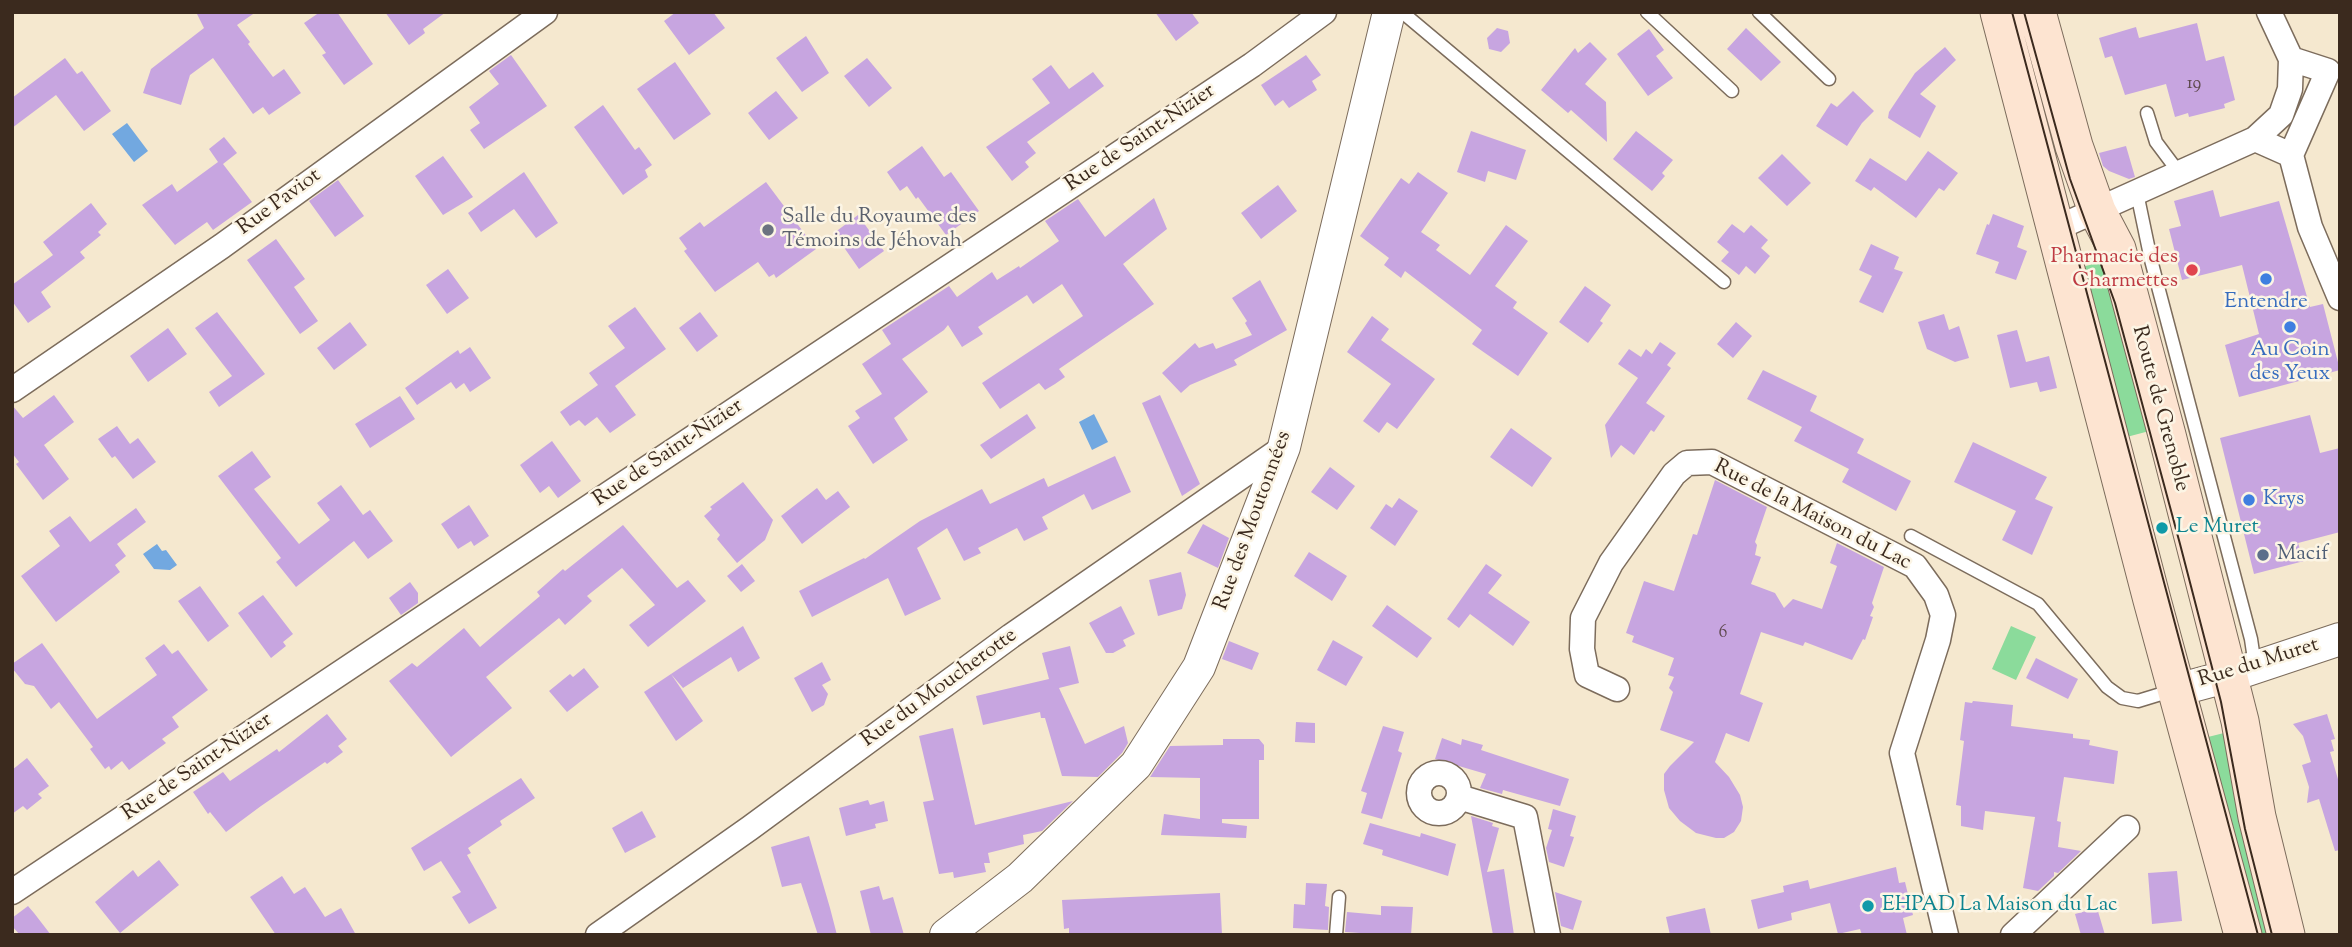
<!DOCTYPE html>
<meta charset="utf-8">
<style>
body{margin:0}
#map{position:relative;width:2352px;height:947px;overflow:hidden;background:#f5e8cf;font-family:"Sorts Mill Goudy",serif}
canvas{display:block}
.frame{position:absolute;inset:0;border:14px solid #3b2a1e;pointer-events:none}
</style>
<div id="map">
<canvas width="2352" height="947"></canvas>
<div class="frame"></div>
</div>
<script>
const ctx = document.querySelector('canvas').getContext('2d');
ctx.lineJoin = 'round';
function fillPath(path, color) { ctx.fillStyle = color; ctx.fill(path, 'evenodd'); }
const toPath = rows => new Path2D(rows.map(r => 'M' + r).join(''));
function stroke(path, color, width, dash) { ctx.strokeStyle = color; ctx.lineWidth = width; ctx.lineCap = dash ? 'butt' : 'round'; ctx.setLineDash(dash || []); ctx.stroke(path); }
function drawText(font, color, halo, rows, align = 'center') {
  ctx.font = font + ' "Sorts Mill Goudy",serif'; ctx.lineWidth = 5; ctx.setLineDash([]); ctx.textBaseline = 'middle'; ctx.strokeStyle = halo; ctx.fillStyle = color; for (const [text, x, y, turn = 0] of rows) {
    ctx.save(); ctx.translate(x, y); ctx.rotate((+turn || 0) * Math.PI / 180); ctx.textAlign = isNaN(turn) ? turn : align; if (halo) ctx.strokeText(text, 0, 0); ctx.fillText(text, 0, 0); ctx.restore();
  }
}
fillPath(toPath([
 [2109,260,2157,429,2119,439,2074,269],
 [2011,626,2036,637,2016,680,1992,669],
 [2232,731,2277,935,2252,935,2200,739]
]), '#8bdb9b');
fillPath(toPath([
 [127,123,148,151,134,162,112,134],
 [1094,414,1108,442,1092,450,1079,422],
 [157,544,162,551,166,550,177,565,170,570,154,569,143,554]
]), '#72a8e0');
fillPath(toPath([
 [196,12,256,12,237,25,250,42,248,44,273,77,284,69,301,93,269,115,263,107,253,114,213,58,190,75,181,105,143,93,151,69,204,28],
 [320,12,337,12,373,64,344,85,322,55,326,53,304,23],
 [385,12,446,12,423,29,425,33,409,45],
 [676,12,713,12,725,28,689,55,664,21],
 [1155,12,1191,12,1199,23,1176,41],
 [2197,23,2206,61,2224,56,2235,100,2224,104,2225,108,2189,117,2188,113,2175,117,2166,84,2125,95,2112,56,2105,58,2099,38,2136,27,2139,38],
 [1497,28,1508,31,1510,43,1501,52,1489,49,1487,38],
 [1746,28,1781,62,1761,81,1727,49],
 [1649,29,1664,50,1656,56,1673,78,1648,96,1617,54],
 [806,36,829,73,802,92,776,58],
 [1590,42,1607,59,1585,84,1606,102,1607,142,1571,110,1568,113,1541,90,1575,48,1578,53],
 [1945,47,1956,60,1920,94,1936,106,1920,138,1888,118,1889,112,1915,73],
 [511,55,547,106,484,149,470,130,480,123,469,107,499,84,489,71],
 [1306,55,1321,75,1312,81,1317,90,1289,108,1283,100,1275,106,1261,85],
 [65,58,77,74,82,71,111,111,84,131,56,95,12,128,12,98],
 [867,58,892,88,869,107,844,76],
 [675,62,711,114,674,140,637,89],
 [1051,65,1069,89,1093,72,1104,86,1027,142,1036,153,1025,162,1029,167,1012,181,986,147,1050,103,1032,79],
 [776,91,798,118,769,140,748,113],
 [1853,91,1874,111,1862,123,1847,146,1816,126,1831,103,1837,107],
 [603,105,635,150,639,147,652,165,645,170,648,177,623,195,574,127],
 [1471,131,1526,150,1516,180,1488,171,1485,182,1457,172],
 [1636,131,1673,160,1662,173,1665,176,1652,191,1613,159],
 [224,137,237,153,223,164,252,202,213,230,207,222,175,245,142,205,172,184,177,192,218,162,209,149],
 [922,146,944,177,951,172,979,211,946,235,918,197,916,199,907,186,900,191,887,172],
 [2126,146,2135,177,2129,179,2109,171,2103,166,2099,153],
 [1928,151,1958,173,1944,191,1939,188,1916,218,1874,187,1871,191,1855,181,1870,158,1906,181],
 [1782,154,1811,183,1787,206,1758,178],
 [443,156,473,197,443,215,415,176],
 [524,172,558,223,536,238,514,209,481,232,468,213],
 [1418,172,1448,193,1421,232,1440,245,1436,250,1470,275,1506,225,1528,241,1495,286,1517,302,1513,308,1548,333,1518,376,1472,344,1482,330,1405,271,1401,278,1384,265,1389,258,1360,236,1401,178,1409,184],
 [338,180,364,216,335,237,309,201],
 [766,182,816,249,776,278,774,274,769,277,758,262,715,292,684,251,687,249,679,238,700,222,704,227],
 [1278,185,1297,211,1261,239,1241,213],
 [2213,190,2220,217,2279,201,2310,307,2323,304,2340,370,2239,397,2225,345,2259,334,2242,265,2182,280,2169,229,2181,226,2174,201],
 [1154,198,1167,229,1123,264,1154,304,1059,369,1065,377,1055,384,1045,390,1039,383,1000,409,982,383,1083,316,1062,284,1033,304,1027,295,978,327,983,334,962,347,948,325,944,330,902,359,928,392,894,418,908,440,873,464,848,426,860,418,855,411,882,394,862,364,891,344,882,330,949,286,957,297,992,272,997,280,1019,266,1020,268,1059,241,1045,221,1078,199,1105,237],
 [91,203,107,224,98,232,101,235,80,252,85,258,41,292,51,307,28,323,12,301,12,285,53,255,43,242],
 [1993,214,2024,226,2017,247,2027,251,2016,280,1995,273,1999,262,1976,254,1987,224,1989,225],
 [858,215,884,251,859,269,834,233],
 [1732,224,1744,233,1751,225,1768,240,1761,248,1770,256,1755,274,1746,266,1739,275,1721,261,1729,252,1717,242],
 [276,239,305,279,294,287,318,321,300,334,247,260],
 [1871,244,1899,257,1894,269,1903,272,1883,313,1859,302,1872,276,1859,270],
 [448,269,469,298,447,314,426,285],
 [1260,280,1287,330,1234,360,1237,365,1190,385,1181,393,1162,373,1195,343,1199,348,1213,343,1216,349,1252,335,1245,323,1247,321,1232,298],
 [1585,286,1611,305,1600,321,1603,323,1588,343,1559,322],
 [635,307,666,349,615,386,636,415,610,433,597,417,585,426,579,420,570,426,560,412,598,385,589,373,625,348,608,326],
 [217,312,265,374,219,407,209,392,232,376,195,328],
 [700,312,718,336,697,352,679,328],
 [1944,314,1949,330,1959,326,1969,358,1955,362,1927,349,1918,322],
 [1372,316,1389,329,1381,340,1435,379,1397,429,1387,422,1379,433,1363,421,1391,384,1347,352],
 [350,322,367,345,334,370,317,348],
 [1736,322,1752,336,1733,358,1717,344],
 [168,328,187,354,148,382,130,356],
 [2017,330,2026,362,2049,356,2057,388,2040,392,2037,382,2010,388,1997,335],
 [1660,342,1676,353,1667,365,1671,368,1646,403,1665,416,1654,432,1651,430,1634,455,1621,445,1611,458,1605,425,1638,378,1618,364,1629,349,1641,357,1646,349,1652,354],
 [470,347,491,378,470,392,464,383,456,389,451,382,417,405,405,388,458,350,460,354],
 [1763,370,1817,396,1810,411,1864,439,1857,453,1911,481,1896,511,1842,482,1849,469,1794,441,1802,427,1747,399],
 [54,395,74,422,44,445,69,479,43,500,16,464,19,462,12,453,12,405,23,418],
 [1160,395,1200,484,1182,496,1142,403],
 [400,396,415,419,370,448,355,424],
 [1027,414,1036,428,991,459,980,445],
 [2310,415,2320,453,2340,448,2340,532,2298,543,2304,561,2254,574,2220,438],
 [117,426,130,444,138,438,156,462,133,479,115,456,112,458,98,439],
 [1511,428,1552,458,1532,487,1490,457],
 [552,441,581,481,558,498,549,486,540,493,520,465],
 [1973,442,2047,477,2035,499,2053,507,2032,555,2002,540,2016,511,1954,482],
 [252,451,271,477,254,489,299,544,330,520,317,503,341,485,363,515,370,510,393,541,368,559,354,541,296,587,276,562,281,558,218,476],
 [1115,456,1131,492,1092,510,1084,494,1042,517,1048,529,1024,541,1017,528,978,548,981,553,964,561,947,528,917,548,941,599,905,616,888,578,812,617,799,591,864,558,865,559,920,521,982,489,990,504,1044,478,1048,487],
 [1330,467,1355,486,1337,510,1311,492],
 [1715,480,1767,507,1755,542,1757,545,1755,555,1761,557,1751,584,1775,593,1784,608,1793,599,1822,609,1837,566,1830,563,1837,543,1884,567,1872,603,1874,607,1870,616,1873,617,1865,640,1863,639,1852,660,1805,642,1803,646,1761,632,1740,694,1763,703,1749,742,1726,733,1715,762,1729,777,1740,795,1743,807,1741,821,1734,832,1724,838,1716,838,1696,833,1680,821,1669,808,1664,790,1664,774,1670,766,1694,742,1660,730,1673,692,1669,688,1674,677,1668,675,1674,658,1632,642,1634,636,1626,633,1644,581,1674,591,1693,534,1697,535],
 [743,482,773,520,765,540,737,563,717,539,720,535,704,516,712,509,710,507],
 [817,488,826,500,838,491,850,507,802,544,781,516],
 [1399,498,1418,511,1395,546,1370,528,1386,504,1392,508],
 [469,505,489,536,474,546,471,541,458,549,441,524],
 [136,508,146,522,117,544,126,556,115,565,120,572,56,622,21,576,60,546,49,531,70,516,90,542],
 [1203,524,1229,538,1218,568,1187,553],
 [623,525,677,588,688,580,706,601,648,647,629,625,655,605,622,568,587,596,592,601,565,625,559,618,486,677,512,708,451,757,389,681,412,663,417,667,464,628,480,647,540,596,537,592,563,569,565,571],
 [1309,552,1347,576,1332,601,1294,576],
 [742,564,755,581,741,592,727,576],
 [1486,564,1502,575,1488,593,1530,622,1513,646,1470,614,1459,628,1447,619],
 [1181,572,1186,595,1182,609,1158,616,1149,580],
 [410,582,418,593,418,603,401,615,389,598],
 [200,586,229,626,208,642,178,601],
 [263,595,293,634,283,642,286,646,271,658,238,613],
 [1387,605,1432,638,1417,658,1372,626],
 [1121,606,1135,634,1123,640,1126,646,1113,653,1106,653,1089,623],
 [743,626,760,658,738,672,731,657,683,688,671,674],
 [1333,640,1363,657,1346,686,1317,670],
 [1229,641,1259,653,1252,670,1222,659],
 [42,643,97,719,157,675,145,658,164,644,172,654,178,650,208,690,172,717,179,727,162,739,166,743,129,770,122,761,111,770,109,766,105,769,90,749,93,747,59,702,51,709,34,686,25,684,12,668,12,664],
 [1070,646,1079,683,1059,688,1085,744,1124,726,1128,743,1122,753,1098,777,1062,776,1045,718,1041,718,1040,712,983,725,976,696,1049,679,1042,653],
 [2036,658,2078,679,2068,699,2026,678],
 [822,662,831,680,822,685,828,694,824,705,812,712,794,678],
 [584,668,599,687,567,712,549,691,570,674,573,677],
 [671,674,703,721,676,741,644,692],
 [1973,701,2013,705,2011,726,2073,734,2073,738,2090,740,2089,745,2118,751,2114,784,2064,777,2057,821,2061,822,2058,847,2081,851,2058,873,2054,872,2054,876,2038,891,2023,888,2035,817,1985,811,1983,830,1961,826,1961,806,1956,805,1964,741,1960,740,1965,702,1972,703],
 [327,714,347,739,338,746,343,752,327,764,325,762,261,806,226,832,210,812,208,814,193,792,223,772,230,781,277,749,279,752],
 [2327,714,2335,739,2331,740,2334,751,2330,752,2340,786,2340,850,2335,851,2319,799,2307,803,2309,787,2302,765,2311,762,2303,736,2293,724],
 [1296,722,1315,723,1315,743,1295,742],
 [1383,726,1404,732,1398,751,1402,753,1382,819,1361,813,1367,793,1361,791],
 [953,728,975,825,1073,801,1042,831,1023,835,1024,844,988,853,990,863,984,863,986,872,954,878,953,872,939,874,923,802,934,800,919,736],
 [1442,738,1461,745,1462,739,1483,745,1481,750,1569,779,1560,806,1503,790,1502,794,1480,788,1486,774,1435,759],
 [1223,739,1259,739,1264,745,1264,760,1259,760,1259,819,1222,819,1222,823,1247,826,1246,838,1161,835,1164,814,1200,819,1200,778,1150,777,1170,746,1223,745],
 [27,758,49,786,38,794,42,798,27,810,23,806,12,814,12,770],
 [521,778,535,798,500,821,502,825,468,848,471,853,467,855,497,908,469,924,452,897,461,892,441,861,424,871,411,848],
 [868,800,870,805,884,801,888,821,875,824,876,828,846,836,839,808],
 [1553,809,1576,816,1570,836,1574,837,1564,867,1549,862,1546,848,1552,830,1548,829],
 [642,811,656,837,625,853,612,828],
 [1471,816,1493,823,1492,826,1499,828,1487,872,1504,869,1514,935,1493,935],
 [1370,823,1420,837,1421,833,1456,844,1448,876,1382,855,1383,850,1363,844],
 [809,836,830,908,837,935,818,935,801,883,782,887,771,847],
 [159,860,179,885,120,933,95,902,133,870,138,877],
 [1896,867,1899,883,1905,882,1913,915,1903,918,1907,935,1862,935,1860,929,1838,934,1830,903,1791,913,1792,920,1758,929,1751,900,1784,892,1783,886,1808,880,1810,889],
 [2177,871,2182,921,2152,924,2148,873],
 [282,876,294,894,305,887,325,917,341,908,356,935,276,935,250,897],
 [1306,883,1327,884,1325,906,1329,907,1328,930,1293,928,1294,904,1305,905],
 [879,886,883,900,893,897,904,935,871,935,860,891],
 [1555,892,1582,901,1573,930,1561,926],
 [1220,893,1222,935,1069,935,1069,928,1064,929,1062,900],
 [28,906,34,913,51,935,20,935,12,926,12,918],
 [1381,906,1413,907,1411,935,1360,935,1360,933,1345,932,1347,912,1381,915],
 [1705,908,1711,935,1670,935,1666,917],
 [2097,908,2105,935,2081,935,2075,914]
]), '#c7a5e0');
const service = toPath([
 [1402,12,1724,282],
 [1647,12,1732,91],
 [1759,12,1829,79],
 [2147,113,2156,142,2180,174],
 [2137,193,2151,260,2251,639,2255,666],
 [1911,536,2038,604,2107,687,2122,698,2138,701,2174,690],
 [1336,935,1339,897]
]);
const minor = toPath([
 [2269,12,2291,59,2290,89,2281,115,2255,139,2291,155,2328,71,2291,59],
 [2291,155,2310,227,2340,298],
 [2057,228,2255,139],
 [12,390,222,246,545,12],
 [1617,689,1587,675,1582,649,1583,618,1611,563,1674,474,1687,463,1712,462,1915,566,1936,595,1943,615,1938,640,1902,753,1946,935],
 '1419 793a20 20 0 1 1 40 0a20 20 0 1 1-40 0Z',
 [1459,797,1525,817,1548,935],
 [12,892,1252,65,1324,12],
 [598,935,750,828,1011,636,1284,447],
 [2013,935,2127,828]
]);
const tertiary = toPath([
 [2177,690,2229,676,2340,639],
 [946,935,1020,878,1136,765,1199,667,1284,447,1389,12]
]);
const secondary = toPath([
 [1999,12,2152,600,2243,935],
 [2037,12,2074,146,2097,211,2117,249,2167,435,2240,721,2257,817,2286,935]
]);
stroke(service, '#7c6c5c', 15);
stroke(minor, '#7c6c5c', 27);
stroke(tertiary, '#7c6c5c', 34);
stroke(secondary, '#7c6c5c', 39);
stroke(service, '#fff', 12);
stroke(minor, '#fff', 24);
stroke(tertiary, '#fff', 32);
stroke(secondary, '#fde4d1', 37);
stroke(toPath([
 [2012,12,2258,935],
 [2024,12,2070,179,2115,303,2180,544,2221,702,2245,829,2272,935]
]), '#3b2a1e', 2);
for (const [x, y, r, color] of [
 [768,230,7,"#6b7280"],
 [2192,270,7,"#e0444e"],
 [2266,279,7,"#3f7fe0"],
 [2290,327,7,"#3f7fe0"],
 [2249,500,7,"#3f7fe0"],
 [2162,528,7,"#0f9aa8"],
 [2263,555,7,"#5c6f8a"],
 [1868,906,7,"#0f9aa8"]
]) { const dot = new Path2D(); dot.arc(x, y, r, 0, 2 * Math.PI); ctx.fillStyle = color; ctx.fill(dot); stroke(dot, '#fcf5e5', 2.5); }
drawText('18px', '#5e494e', null, [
 ["19",2194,85],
 ["6",1723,634]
]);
drawText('21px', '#3b2a1e', '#fcf5e5', [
 ["Rue de Saint-Nizier",1141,139,-34],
 ["Rue Paviot",280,203,-36],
 ["Route de Grenoble",2159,409,75],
 ["Rue de Saint-Nizier",669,454,-34],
 ["Rue de la Maison du Lac",1812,516,27],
 ["Rue des Moutonnées",1254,521,-70],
 ["Rue du Muret",2259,664,-17],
 ["Rue du Moucherotte",940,689,-36],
 ["Rue de Saint-Nizier",198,768,-34]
]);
drawText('21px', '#5b616d', '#fcf5e5', [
 ["Salle du Royaume des",782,218],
 ["Témoins de Jéhovah",782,242]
], 'left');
drawText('21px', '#be3a42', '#fcf5e5', [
 ["Pharmacie des",2178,258],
 ["Charmettes",2178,282]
], 'right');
drawText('21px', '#366cbe', '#fcf5e5', [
 ["Entendre",2266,303],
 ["Au Coin",2290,351],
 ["des Yeux",2290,375],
 ["Krys",2263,500,"left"]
]);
drawText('21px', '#0d838f', '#fcf5e5', [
 ["Le Muret",2176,528],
 ["EHPAD La Maison du Lac",1882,906]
], 'left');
drawText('21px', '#4e5e75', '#fcf5e5', [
 ["Macif",2277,555]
], 'left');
</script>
